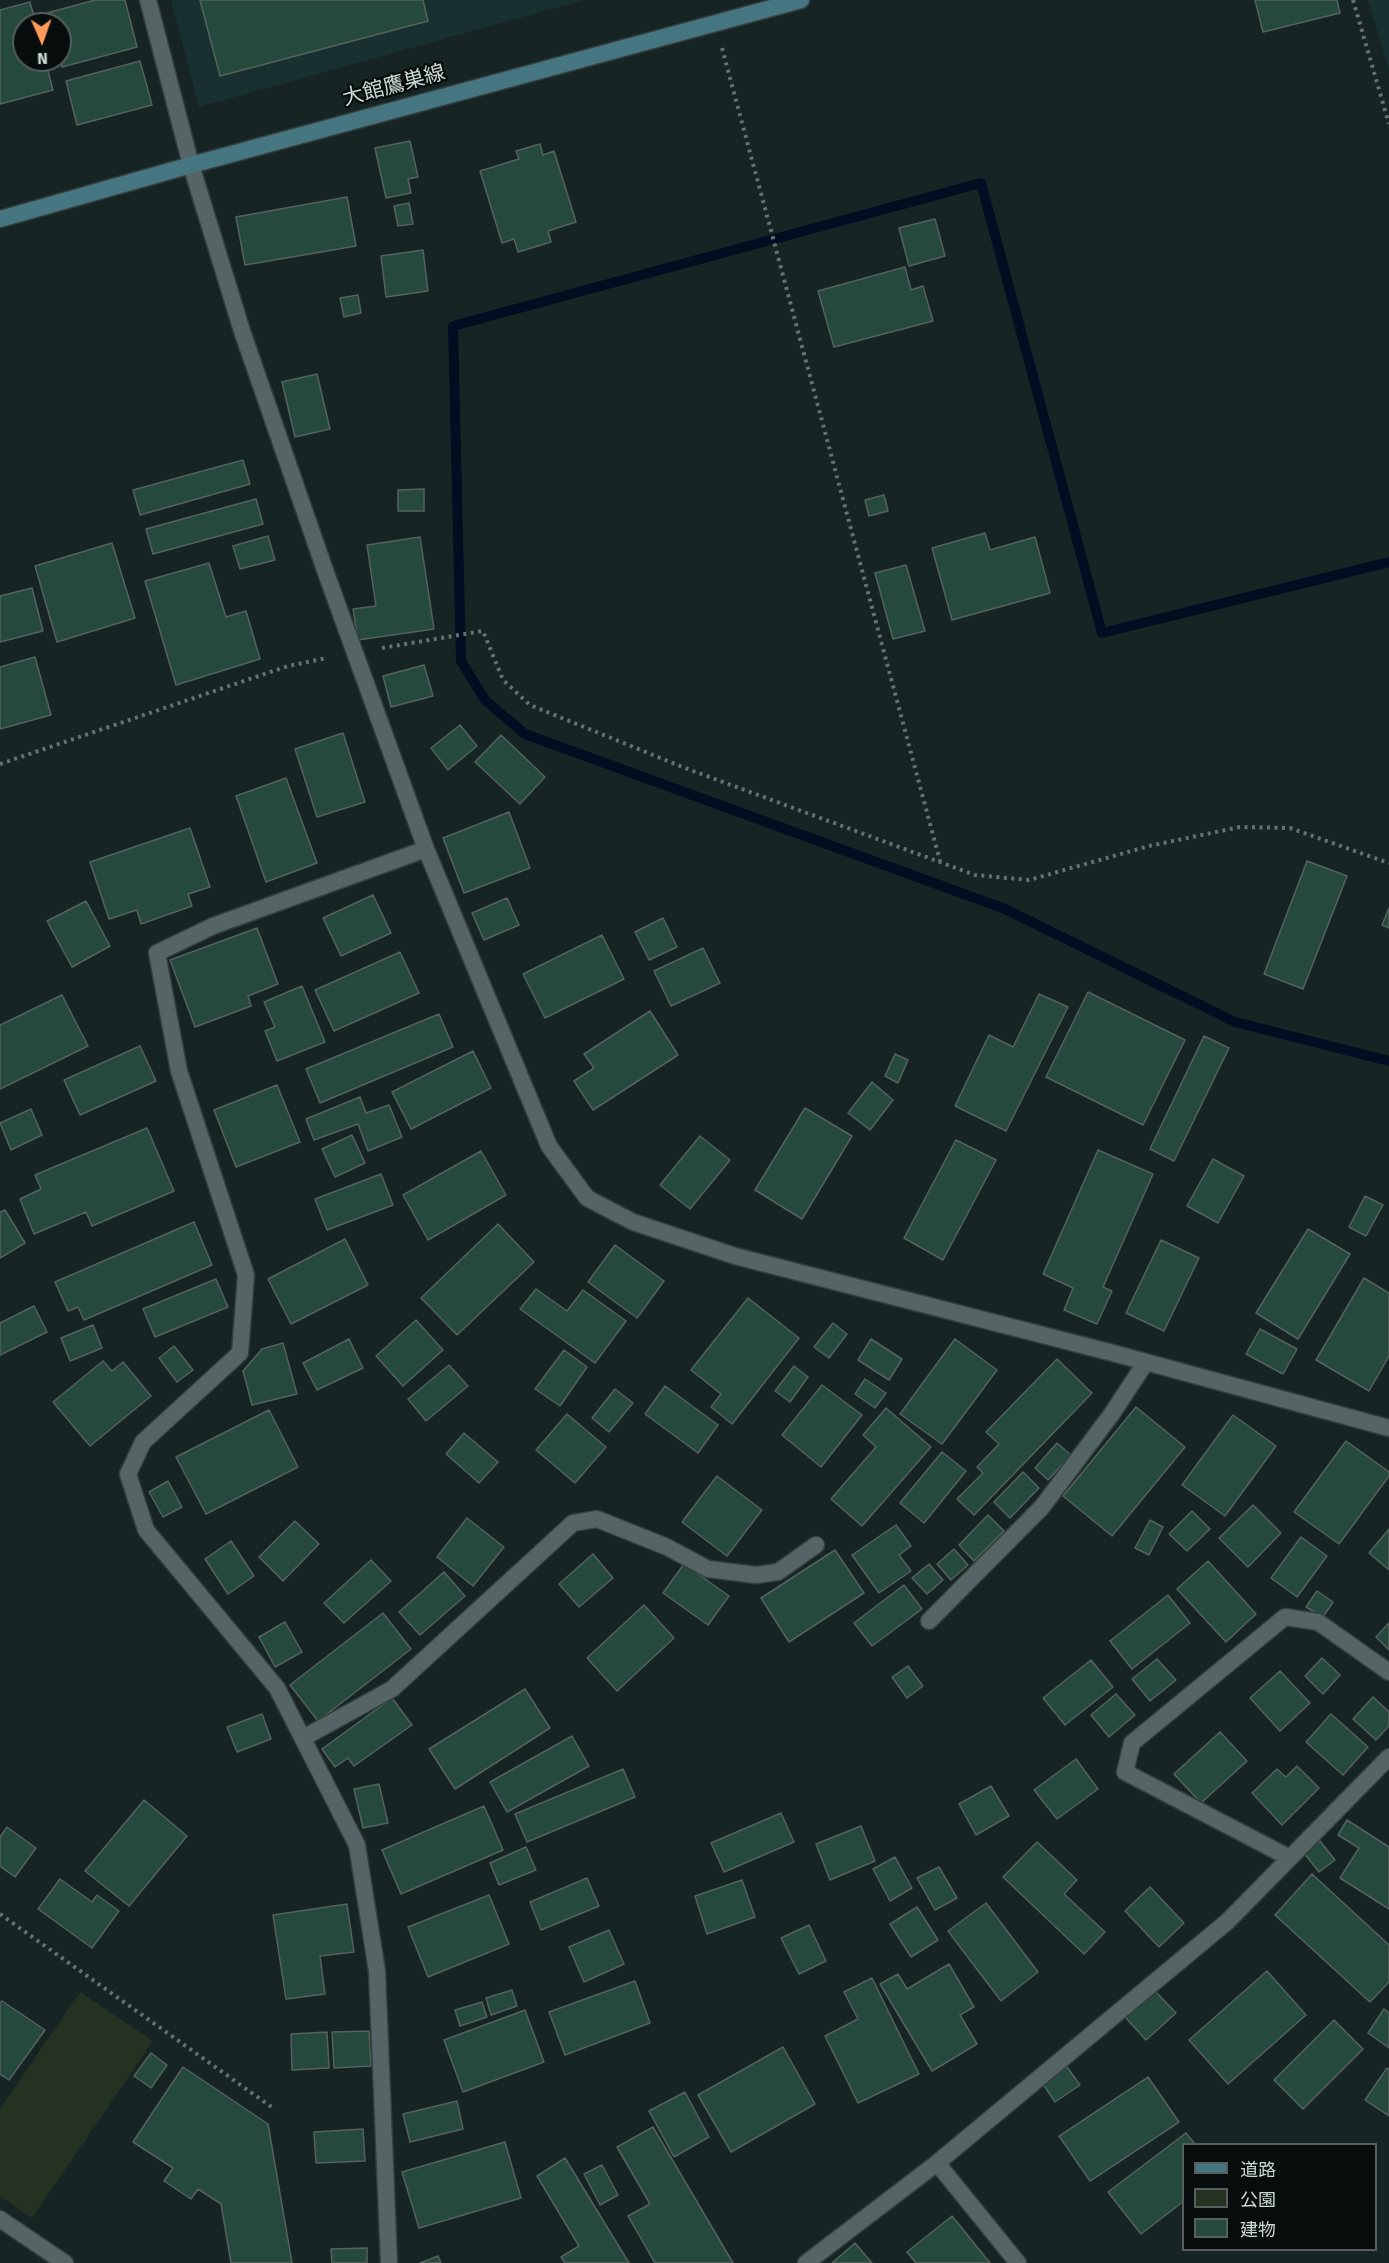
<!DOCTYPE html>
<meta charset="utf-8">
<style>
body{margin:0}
#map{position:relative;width:1389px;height:2263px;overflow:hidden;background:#162424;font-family:"Fira Sans","Noto Sans JP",sans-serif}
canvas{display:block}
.legend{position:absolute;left:1182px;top:2143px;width:195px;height:108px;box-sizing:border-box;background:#070c0c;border:2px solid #575e5e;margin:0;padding:8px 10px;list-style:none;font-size:18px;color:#cfd8d8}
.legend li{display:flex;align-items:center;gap:12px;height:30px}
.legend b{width:30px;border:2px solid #575e5e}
.north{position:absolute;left:12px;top:12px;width:60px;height:60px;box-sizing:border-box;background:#070c0c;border:2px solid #575e5e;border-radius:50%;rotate:178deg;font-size:16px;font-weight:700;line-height:24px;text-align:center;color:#cfd8d8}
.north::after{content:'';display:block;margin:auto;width:21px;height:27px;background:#ff9b5a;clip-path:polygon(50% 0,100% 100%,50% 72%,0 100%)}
</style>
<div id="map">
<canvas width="1389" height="2263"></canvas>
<ul class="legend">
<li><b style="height:8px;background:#467681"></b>道路</li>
<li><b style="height:16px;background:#253222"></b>公園</li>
<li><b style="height:16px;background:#25493c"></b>建物</li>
</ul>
<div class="north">N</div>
</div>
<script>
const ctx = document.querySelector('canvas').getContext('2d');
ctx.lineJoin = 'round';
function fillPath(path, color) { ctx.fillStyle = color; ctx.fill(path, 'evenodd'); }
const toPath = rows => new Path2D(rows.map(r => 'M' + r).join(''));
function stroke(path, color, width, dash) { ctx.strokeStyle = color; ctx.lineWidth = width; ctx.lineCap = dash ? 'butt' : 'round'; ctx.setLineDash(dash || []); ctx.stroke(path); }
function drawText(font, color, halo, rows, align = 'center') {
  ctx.font = font + ' "Fira Sans","Noto Sans JP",sans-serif'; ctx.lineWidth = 4.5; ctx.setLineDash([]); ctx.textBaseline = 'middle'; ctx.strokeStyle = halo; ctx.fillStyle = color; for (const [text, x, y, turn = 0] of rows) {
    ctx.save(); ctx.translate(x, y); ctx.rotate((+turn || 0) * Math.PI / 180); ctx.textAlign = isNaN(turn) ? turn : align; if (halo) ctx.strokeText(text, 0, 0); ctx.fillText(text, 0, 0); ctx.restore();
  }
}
fillPath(toPath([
 [171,0,584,0,199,107],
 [1368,0,1389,0,1389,70]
]), '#193030');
fillPath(toPath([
 [80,1992,153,2041,32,2218,0,2196,0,2109]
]), '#253222');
stroke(toPath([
 [1389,562,1102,633,981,183,453,326,461,661,485,700,525,734,1005,909,1235,1022,1389,1061]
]), '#010e22', 10);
const building = toPath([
 [95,0,125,0,137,47,62,67,60,60,60,24,50,24,47,13,95,0],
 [200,0,423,0,428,21,220,76,200,0],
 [1255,0,1337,0,1340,13,1263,32,1255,0],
 [30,2,36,24,24,24,24,60,45,60,53,90,0,104,0,10,30,2],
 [140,61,152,105,77,125,66,81,140,61],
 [410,141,418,177,408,179,411,193,386,198,375,148,410,141],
 [540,144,543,155,554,151,576,222,548,231,551,242,518,252,514,239,502,243,480,171,519,159,516,151,540,144],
 [347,197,356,246,245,265,236,217,347,197],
 [409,203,413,224,398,226,394,206,409,203],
 [935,219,945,256,909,266,899,228,935,219],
 [423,250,428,291,386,297,381,256,423,250],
 [905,267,911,290,923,286,933,321,834,347,818,291,905,267],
 [358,295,361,313,344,317,340,298,358,295],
 [317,374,330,429,295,437,282,382,317,374],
 [243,460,250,484,140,515,133,490,243,460],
 [424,489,424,511,398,511,398,490,424,489],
 [884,495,888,511,869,516,865,500,884,495],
 [256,499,263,524,153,554,146,529,256,499],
 [985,533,990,550,1035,537,1050,593,952,620,932,548,985,533],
 [268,536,275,560,240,569,233,546,268,536],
 [420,537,434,629,358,640,353,609,376,606,367,545,420,537],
 [112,543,135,618,57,642,35,566,112,543],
 [209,563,226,617,246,611,260,659,176,685,145,581,209,563],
 [906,565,925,631,893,639,875,573,906,565],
 [32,588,43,631,0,642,0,596,32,588],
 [35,657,51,715,0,729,0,667,35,657],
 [424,665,433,696,391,707,383,676,424,665],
 [460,725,477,746,448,770,431,748,460,725],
 [343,733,365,802,317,817,295,749,343,733],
 [501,735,545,777,520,804,475,762,501,735],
 [286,778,317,863,266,882,236,796,286,778],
 [509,812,530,868,464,893,443,838,509,812],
 [190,828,210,887,188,894,192,906,141,924,137,910,109,919,90,862,190,828],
 [1307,861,1347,876,1303,989,1264,974,1307,861],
 [373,895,391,933,341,956,323,918,373,895],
 [507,898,519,925,484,940,472,913,507,898],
 [86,901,110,946,72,967,47,921,86,901],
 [1389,908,1389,928,1382,925,1389,908],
 [663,918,677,947,649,960,635,932,663,918],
 [257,928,278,984,248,996,251,1006,195,1027,170,960,257,928],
 [602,935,624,979,545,1018,523,974,602,935],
 [703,948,720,983,671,1006,654,971,703,948],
 [400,952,419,993,334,1031,315,990,400,952],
 [302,986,325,1042,277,1061,265,1031,275,1027,264,1002,302,986],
 [1088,992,1185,1040,1143,1125,1046,1077,1088,992],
 [1039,994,1068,1007,1006,1131,955,1106,989,1035,1013,1047,1039,994],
 [62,995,88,1046,0,1089,0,1025,62,995],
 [650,1011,678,1055,593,1110,574,1081,594,1068,584,1054,650,1011],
 [439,1014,453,1047,320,1103,306,1069,439,1014],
 [1204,1036,1229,1048,1174,1161,1150,1149,1204,1036],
 [140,1046,156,1081,80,1115,64,1080,140,1046],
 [473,1051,491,1088,411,1129,392,1092,473,1051],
 [895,1054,908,1060,898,1083,885,1076,895,1054],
 [872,1082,893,1100,870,1130,848,1113,872,1082],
 [277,1085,300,1142,236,1167,214,1110,277,1085],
 [360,1097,366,1113,389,1105,402,1137,368,1151,358,1124,314,1140,306,1119,360,1097],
 [805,1108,852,1136,802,1219,755,1190,805,1108],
 [31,1109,42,1135,11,1150,0,1123,31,1109],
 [147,1128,174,1191,92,1226,86,1212,34,1234,20,1199,41,1189,35,1175,147,1128],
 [352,1135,365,1163,335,1177,322,1149,352,1135],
 [700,1136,730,1160,690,1209,660,1185,700,1136],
 [956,1140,996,1160,943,1260,904,1238,956,1140],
 [1098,1150,1153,1174,1103,1287,1112,1291,1097,1324,1064,1310,1073,1288,1043,1274,1098,1150],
 [481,1151,506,1195,428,1240,403,1195,481,1151],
 [1213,1159,1244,1176,1218,1223,1187,1206,1213,1159],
 [381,1174,393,1205,327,1230,315,1199,381,1174],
 [1365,1196,1383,1205,1366,1236,1349,1227,1365,1196],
 [5,1210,25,1243,0,1258,0,1212,5,1210],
 [194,1222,212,1265,84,1320,78,1307,68,1311,55,1282,194,1222],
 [498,1224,534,1262,457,1335,421,1298,498,1224],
 [1308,1229,1350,1254,1298,1339,1256,1313,1308,1229],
 [345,1239,368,1285,291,1324,268,1279,345,1239],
 [1161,1240,1199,1258,1164,1331,1126,1313,1161,1240],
 [615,1245,664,1281,637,1318,588,1282,615,1245],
 [1364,1278,1389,1293,1389,1356,1369,1391,1316,1360,1364,1278],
 [216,1279,228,1307,155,1337,143,1309,216,1279],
 [536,1289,567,1311,583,1290,626,1321,595,1363,520,1309,536,1289],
 [748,1298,799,1338,732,1424,711,1407,721,1394,691,1370,748,1298],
 [34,1306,47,1332,0,1355,0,1323,34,1306],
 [416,1320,443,1350,403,1386,376,1356,416,1320],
 [833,1323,847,1334,829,1358,814,1347,833,1323],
 [93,1325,102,1348,70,1361,61,1338,93,1325],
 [1260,1329,1297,1349,1283,1374,1246,1354,1260,1329],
 [349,1339,363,1368,317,1390,303,1363,349,1339],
 [871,1339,902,1359,889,1380,858,1360,871,1339],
 [955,1339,997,1370,942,1444,900,1414,955,1339],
 [283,1343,297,1394,252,1405,243,1371,262,1349,283,1343],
 [174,1346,193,1370,177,1382,159,1358,174,1346],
 [564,1350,587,1367,560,1406,535,1389,564,1350],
 [1057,1359,1092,1393,974,1515,957,1499,983,1473,977,1467,999,1444,986,1432,1057,1359],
 [103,1361,112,1371,123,1362,151,1396,90,1446,53,1402,103,1361],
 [449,1365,468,1386,426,1421,408,1399,449,1365],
 [794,1366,808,1377,790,1402,775,1391,794,1366],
 [865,1379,886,1393,875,1408,855,1394,865,1379],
 [822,1385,862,1415,821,1467,782,1435,822,1385],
 [665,1386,718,1425,698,1453,645,1414,665,1386],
 [615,1389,633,1403,609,1432,592,1418,615,1389],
 [1136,1407,1185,1447,1112,1536,1063,1496,1136,1407],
 [886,1408,931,1447,862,1526,831,1499,876,1447,863,1435,886,1408],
 [269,1410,298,1467,206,1514,176,1457,269,1410],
 [567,1414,606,1447,575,1483,536,1450,567,1414],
 [1233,1415,1276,1446,1225,1516,1182,1485,1233,1415],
 [464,1433,498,1462,479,1483,446,1454,464,1433],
 [1346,1441,1389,1472,1389,1476,1339,1544,1294,1512,1346,1441],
 [1057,1443,1071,1455,1048,1480,1035,1468,1057,1443],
 [942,1452,966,1471,924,1523,900,1503,942,1452],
 [1023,1472,1039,1488,1010,1518,994,1502,1023,1472],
 [717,1476,762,1510,727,1556,682,1522,717,1476],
 [168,1481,182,1507,163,1517,149,1492,168,1481],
 [1253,1505,1281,1533,1248,1567,1219,1538,1253,1505],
 [1192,1511,1210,1529,1187,1551,1169,1534,1192,1511],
 [988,1515,1004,1531,974,1561,959,1545,988,1515],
 [467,1518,504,1547,473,1586,437,1557,467,1518],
 [1150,1520,1163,1527,1149,1555,1135,1548,1150,1520],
 [295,1521,319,1544,283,1581,259,1557,295,1521],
 [896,1525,911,1546,899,1555,911,1571,879,1593,852,1555,896,1525],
 [1389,1529,1389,1570,1369,1553,1389,1529],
 [1301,1537,1327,1556,1297,1597,1271,1578,1301,1537],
 [231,1541,254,1576,228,1594,205,1559,231,1541],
 [954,1549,968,1565,951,1580,937,1564,954,1549],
 [835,1550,864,1593,789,1642,761,1598,835,1550],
 [593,1554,613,1578,579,1607,559,1584,593,1554],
 [371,1560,391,1581,344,1623,324,1603,371,1560],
 [1208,1561,1256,1614,1226,1642,1177,1589,1208,1561],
 [684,1564,729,1596,708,1625,663,1593,684,1564],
 [929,1564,943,1580,927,1594,912,1578,929,1564],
 [444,1572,465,1596,420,1635,399,1612,444,1572],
 [904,1585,922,1609,872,1646,854,1623,904,1585],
 [1317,1591,1333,1602,1323,1617,1306,1607,1317,1591],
 [1168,1595,1190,1623,1132,1669,1110,1641,1168,1595],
 [644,1605,674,1638,617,1691,587,1658,644,1605],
 [383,1613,411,1649,318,1721,290,1685,383,1613],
 [285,1622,302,1652,275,1667,259,1637,285,1622],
 [1389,1623,1389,1650,1376,1637,1389,1623],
 [1322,1658,1340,1675,1323,1694,1305,1676,1322,1658],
 [1157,1659,1176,1680,1150,1701,1132,1679,1157,1659],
 [1091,1660,1113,1687,1065,1725,1043,1698,1091,1660],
 [908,1666,923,1686,907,1698,892,1677,908,1666],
 [1280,1671,1310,1703,1280,1731,1250,1698,1280,1671],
 [525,1689,550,1728,455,1789,429,1749,525,1689],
 [1116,1694,1135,1715,1109,1737,1091,1715,1116,1694],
 [1373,1697,1389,1712,1389,1726,1376,1740,1353,1719,1373,1697],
 [392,1698,412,1725,354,1766,348,1758,335,1767,322,1749,392,1698],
 [262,1714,271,1739,237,1752,227,1727,262,1714],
 [1331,1714,1368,1747,1343,1775,1306,1742,1331,1714],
 [1220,1732,1247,1761,1201,1803,1174,1774,1220,1732],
 [572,1736,589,1766,507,1812,490,1782,572,1736],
 [1076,1759,1098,1789,1057,1819,1034,1790,1076,1759],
 [1297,1766,1319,1788,1282,1825,1252,1793,1277,1769,1286,1777,1297,1766],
 [623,1769,635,1797,527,1842,515,1814,623,1769],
 [379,1784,388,1823,363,1828,354,1789,379,1784],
 [991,1786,1009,1816,976,1835,959,1804,991,1786],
 [144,1800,187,1836,129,1906,85,1871,144,1800],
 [484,1806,503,1850,401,1894,382,1850,484,1806],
 [781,1813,794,1842,724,1872,711,1843,781,1813],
 [1347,1820,1389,1847,1389,1909,1340,1878,1359,1848,1338,1835,1347,1820],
 [861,1826,875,1861,830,1880,816,1844,861,1826],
 [7,1827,36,1848,15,1877,0,1866,0,1837,7,1827],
 [1320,1841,1335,1860,1319,1872,1304,1853,1320,1841],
 [1037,1842,1077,1880,1064,1894,1105,1932,1084,1954,1003,1877,1037,1842],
 [526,1847,536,1870,499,1885,490,1863,526,1847],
 [895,1857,912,1888,890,1901,873,1869,895,1857],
 [939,1867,957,1898,935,1910,917,1878,939,1867],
 [1312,1874,1389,1945,1389,1982,1370,2002,1275,1915,1312,1874],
 [587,1878,599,1906,541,1930,530,1902,587,1878],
 [60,1879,92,1902,97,1895,119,1911,92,1948,38,1909,60,1879],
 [742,1880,755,1917,707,1934,695,1896,742,1880],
 [1150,1887,1184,1923,1159,1947,1125,1911,1150,1887],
 [489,1895,509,1944,428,1977,408,1927,489,1895],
 [986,1903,1038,1972,1001,2001,948,1931,986,1903],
 [347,1904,354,1952,320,1956,325,1994,286,1999,273,1915,347,1904],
 [917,1907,938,1940,911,1957,890,1924,917,1907],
 [809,1925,826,1961,799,1974,781,1938,809,1925],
 [609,1930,624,1964,584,1982,569,1947,609,1930],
 [949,1964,974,2007,960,2015,977,2044,932,2071,880,1984,898,1974,907,1989,949,1964],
 [1267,1971,1306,2015,1228,2084,1189,2040,1267,1971],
 [872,1978,919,2074,858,2103,825,2036,858,2019,844,1992,872,1978],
 [635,1981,650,2023,565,2055,549,2012,635,1981],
 [1153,1989,1176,2013,1146,2040,1124,2016,1153,1989],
 [512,1990,517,2006,491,2015,486,1998,512,1990],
 [2,2001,45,2030,9,2080,0,2074,0,2003,2,2001],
 [482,2002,487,2017,460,2026,455,2010,482,2002],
 [1384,2009,1389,2013,1389,2048,1368,2033,1384,2009],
 [525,2010,544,2062,463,2092,444,2040,525,2010],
 [1334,2020,1363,2049,1303,2109,1274,2080,1334,2020],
 [369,2031,371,2066,334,2068,332,2032,369,2031],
 [327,2032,329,2068,292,2070,291,2034,327,2032],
 [783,2047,815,2104,731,2152,698,2095,783,2047],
 [151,2053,167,2065,151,2088,134,2076,151,2053],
 [183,2067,268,2124,292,2263,231,2263,221,2204,198,2189,191,2199,164,2181,173,2168,133,2142,183,2067],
 [1067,2067,1080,2085,1055,2102,1043,2084,1067,2067],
 [1387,2068,1389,2069,1389,2116,1365,2100,1387,2068],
 [1148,2077,1179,2122,1090,2181,1059,2136,1148,2077],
 [685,2092,709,2137,674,2157,649,2111,685,2092],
 [457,2101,463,2129,410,2142,403,2114,457,2101],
 [653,2127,733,2263,655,2263,628,2216,650,2204,617,2147,653,2127],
 [363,2129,365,2161,316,2163,314,2132,363,2129],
 [1186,2133,1195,2144,1184,2144,1184,2201,1141,2234,1108,2192,1186,2133],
 [505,2142,521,2198,419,2228,402,2172,505,2142],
 [565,2158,629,2263,565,2263,561,2257,579,2246,537,2176,565,2158],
 [602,2165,618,2195,600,2205,584,2174,602,2165],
 [952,2216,990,2263,916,2263,907,2252,952,2216],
 [855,2243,872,2263,832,2263,855,2243],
 [367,2248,367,2263,332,2263,331,2249,367,2248],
 [438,2256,441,2263,420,2263,438,2256]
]);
fillPath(building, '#25493c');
stroke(building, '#55625d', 1.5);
const minor = toPath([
 [148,0,191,165,242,331,326,573,426,849,549,1146,587,1198,633,1222,735,1256,1109,1352,1389,1428],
 [929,1621,1042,1507,1111,1415,1146,1362],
 [303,1738,392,1689,573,1523,597,1519,667,1547,708,1569,756,1575,778,1572,816,1545],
 [1290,1858,1125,1772,1132,1743,1285,1617,1318,1622,1389,1672],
 [937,2163,1018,2263],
 [0,2219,65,2263],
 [389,2263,377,1971,357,1845,277,1688,146,1530,128,1474,143,1442,240,1353,246,1275,179,1071,157,953,213,926,426,849],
 [806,2263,937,2163,1228,1921,1389,1757]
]);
const secondary = toPath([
 [0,219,191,165,801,0]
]);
stroke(minor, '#343e3e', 19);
stroke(secondary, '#343e3e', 19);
stroke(toPath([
 [1353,0,1389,124],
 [722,48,940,861],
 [382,648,483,631,503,680,530,705,685,768,975,875,1029,880,1149,846,1240,827,1290,828,1389,863],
 [0,764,288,666,327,658],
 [0,1914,273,2108]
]), '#667272', 4, [3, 4.5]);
stroke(minor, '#556464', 16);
stroke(secondary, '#467681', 16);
drawText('21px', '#cfd8d8', '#070c0c', [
 ["大館鷹巣線",394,86,-15]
]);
</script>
